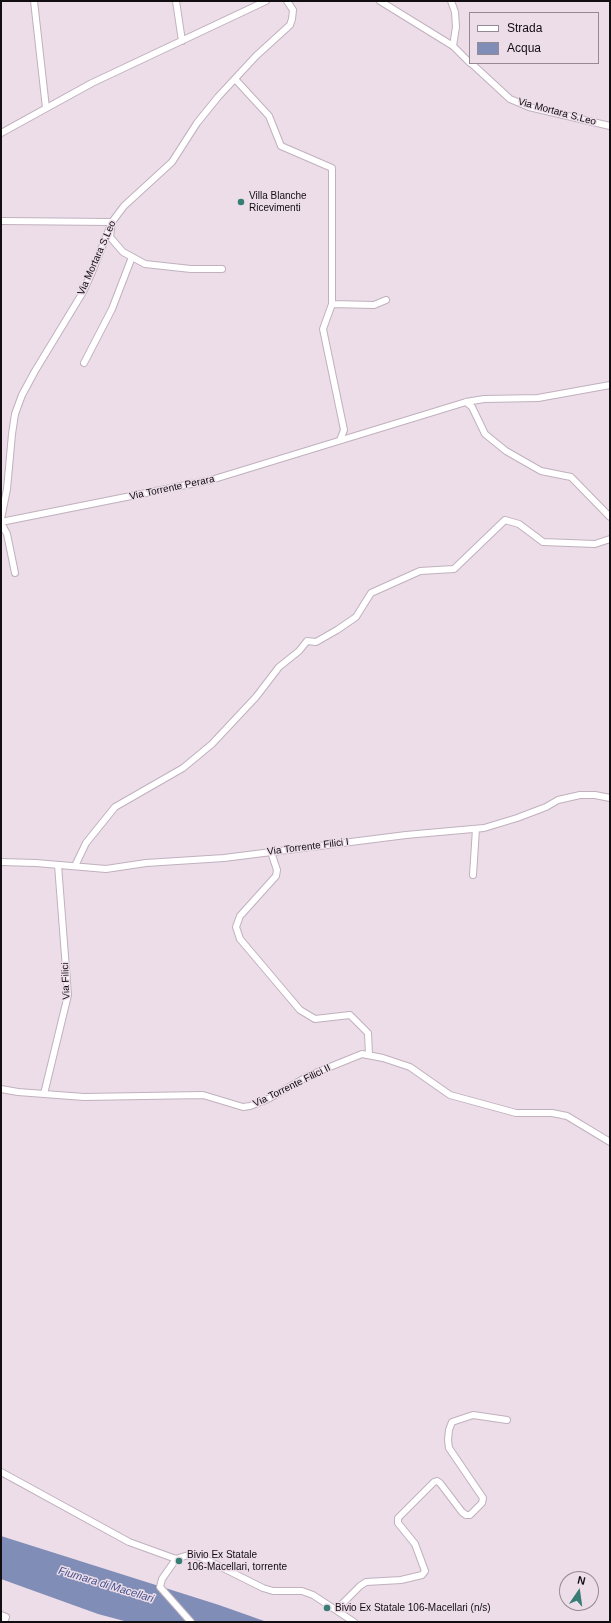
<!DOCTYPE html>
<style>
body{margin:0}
#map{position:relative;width:611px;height:1623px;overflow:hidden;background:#ecdde9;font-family:Helvetica,sans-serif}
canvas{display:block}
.frame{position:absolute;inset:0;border:2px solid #120d11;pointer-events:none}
.legend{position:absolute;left:469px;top:12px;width:130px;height:52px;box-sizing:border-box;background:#ecdde9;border:1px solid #958a93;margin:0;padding:5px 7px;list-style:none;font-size:12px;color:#120d11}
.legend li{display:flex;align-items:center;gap:8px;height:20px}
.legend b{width:20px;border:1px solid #958a93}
.north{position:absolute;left:559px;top:1571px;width:40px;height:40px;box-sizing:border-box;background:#ecdde9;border:1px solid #958a93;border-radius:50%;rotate:13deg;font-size:11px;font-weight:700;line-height:16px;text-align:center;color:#120d11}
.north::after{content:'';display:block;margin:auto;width:14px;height:18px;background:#387d73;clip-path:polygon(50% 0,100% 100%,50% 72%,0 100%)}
</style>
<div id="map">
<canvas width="611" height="1623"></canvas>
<div class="frame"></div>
<ul class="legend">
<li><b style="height:5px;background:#fff"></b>Strada</li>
<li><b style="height:11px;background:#808db7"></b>Acqua</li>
</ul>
<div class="north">N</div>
</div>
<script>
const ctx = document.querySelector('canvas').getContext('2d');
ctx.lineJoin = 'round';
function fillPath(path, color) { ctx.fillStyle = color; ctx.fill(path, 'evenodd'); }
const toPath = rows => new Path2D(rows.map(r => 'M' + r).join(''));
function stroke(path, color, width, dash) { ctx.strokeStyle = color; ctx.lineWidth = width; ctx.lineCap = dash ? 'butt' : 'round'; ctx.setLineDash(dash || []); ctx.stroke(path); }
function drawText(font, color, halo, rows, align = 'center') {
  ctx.font = font + ' Helvetica,sans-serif'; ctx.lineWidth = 3; ctx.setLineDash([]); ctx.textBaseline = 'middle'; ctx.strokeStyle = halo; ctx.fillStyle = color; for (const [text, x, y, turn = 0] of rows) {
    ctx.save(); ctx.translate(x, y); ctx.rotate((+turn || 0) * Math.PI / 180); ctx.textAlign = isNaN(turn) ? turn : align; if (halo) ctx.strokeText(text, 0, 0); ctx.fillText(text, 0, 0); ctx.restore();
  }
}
fillPath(toPath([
 [1,1536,219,1605,267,1622,128,1622,98,1614,1,1579]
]), '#808db7');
const minor = toPath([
 [34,1,46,108],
 [176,1,182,41],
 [380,1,453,46,470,63],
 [451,1,455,12,456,27,453,46],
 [471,63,510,99,529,107,610,126],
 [235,79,269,116,281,146,332,168,332,304,323,329,344,430,340,440],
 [1,133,92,83,266,1],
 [1,221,112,222,110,237,123,252,145,264,191,269,222,269],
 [332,304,374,305,386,300],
 [84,363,112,309,132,257],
 [466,402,472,407,485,434,506,451,541,471,571,477,610,517],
 [1,519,7,489,12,434,15,414,22,395,35,371,83,292,92,272,112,222,124,206,172,162,197,123,218,97,256,56,290,25,292,19,293,10,287,1],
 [1,522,211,480,466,402,484,399,538,398,610,385],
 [1,523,7,534,15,573],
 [271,852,277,870,276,876,240,916,236,927,240,939,300,1010,315,1019,350,1015,368,1033,369,1055],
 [1,862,36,863,106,869,146,863,224,858,406,835,484,828,517,818,546,807,558,800,580,795,595,795,610,798],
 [75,866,86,843,115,807,183,768,212,744,256,697,279,667,299,651,307,641,316,642,337,630,356,617,371,593,420,571,454,569,505,520,519,524,543,542,595,544,610,539],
 [473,875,476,829],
 [1,1089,18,1092,84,1097,203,1095,243,1107,250,1106,268,1099,310,1075,362,1054,383,1058,410,1067,450,1095,516,1113,552,1113,567,1116,610,1142],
 [44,1094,68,995,58,865],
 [1,1472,129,1542,176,1559,185,1556,193,1555,203,1558,263,1588,273,1591,302,1591,313,1595,354,1622],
 [176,1559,162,1579,160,1587,191,1622],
 [336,1610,360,1586,366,1582,401,1580,422,1575,425,1571,415,1544,398,1523,398,1518,434,1482,437,1481,440,1483,462,1512,466,1515,470,1515,482,1503,483,1498,449,1448,448,1440,449,1430,452,1422,473,1415,507,1420],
 [1,1615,6,1617,4,1622]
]);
stroke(minor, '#c0b1bd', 8);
stroke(minor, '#fff', 6);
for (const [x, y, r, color] of [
 [241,202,4,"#387d73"],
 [179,1561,4,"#387d73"],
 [327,1608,4,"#387d73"]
]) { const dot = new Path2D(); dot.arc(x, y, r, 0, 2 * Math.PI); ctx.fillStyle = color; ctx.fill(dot); stroke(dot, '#ecdde9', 1.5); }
drawText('10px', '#120d11', '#ecdde9', [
 ["Via Mortara S.Leo",557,112,15],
 ["Via Mortara S.Leo",97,258,-66],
 ["Via Torrente Perara",172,488,-12],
 ["Via Torrente Filici I",308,847,-7],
 ["Via Filici",66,981,-92],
 ["Via Torrente Filici II",292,1086,-26]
]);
drawText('10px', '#120d11', '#ecdde9', [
 ["Villa Blanche",249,196],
 ["Ricevimenti",249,208],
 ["Bivio Ex Statale",187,1555],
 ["106-Macellari, torrente",187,1567],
 ["Bivio Ex Statale 106-Macellari (n/s)",335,1608]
], 'left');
drawText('italic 11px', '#44528c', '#ecdde9', [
 ["Fiumara di Macellari",106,1585,17]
]);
</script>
